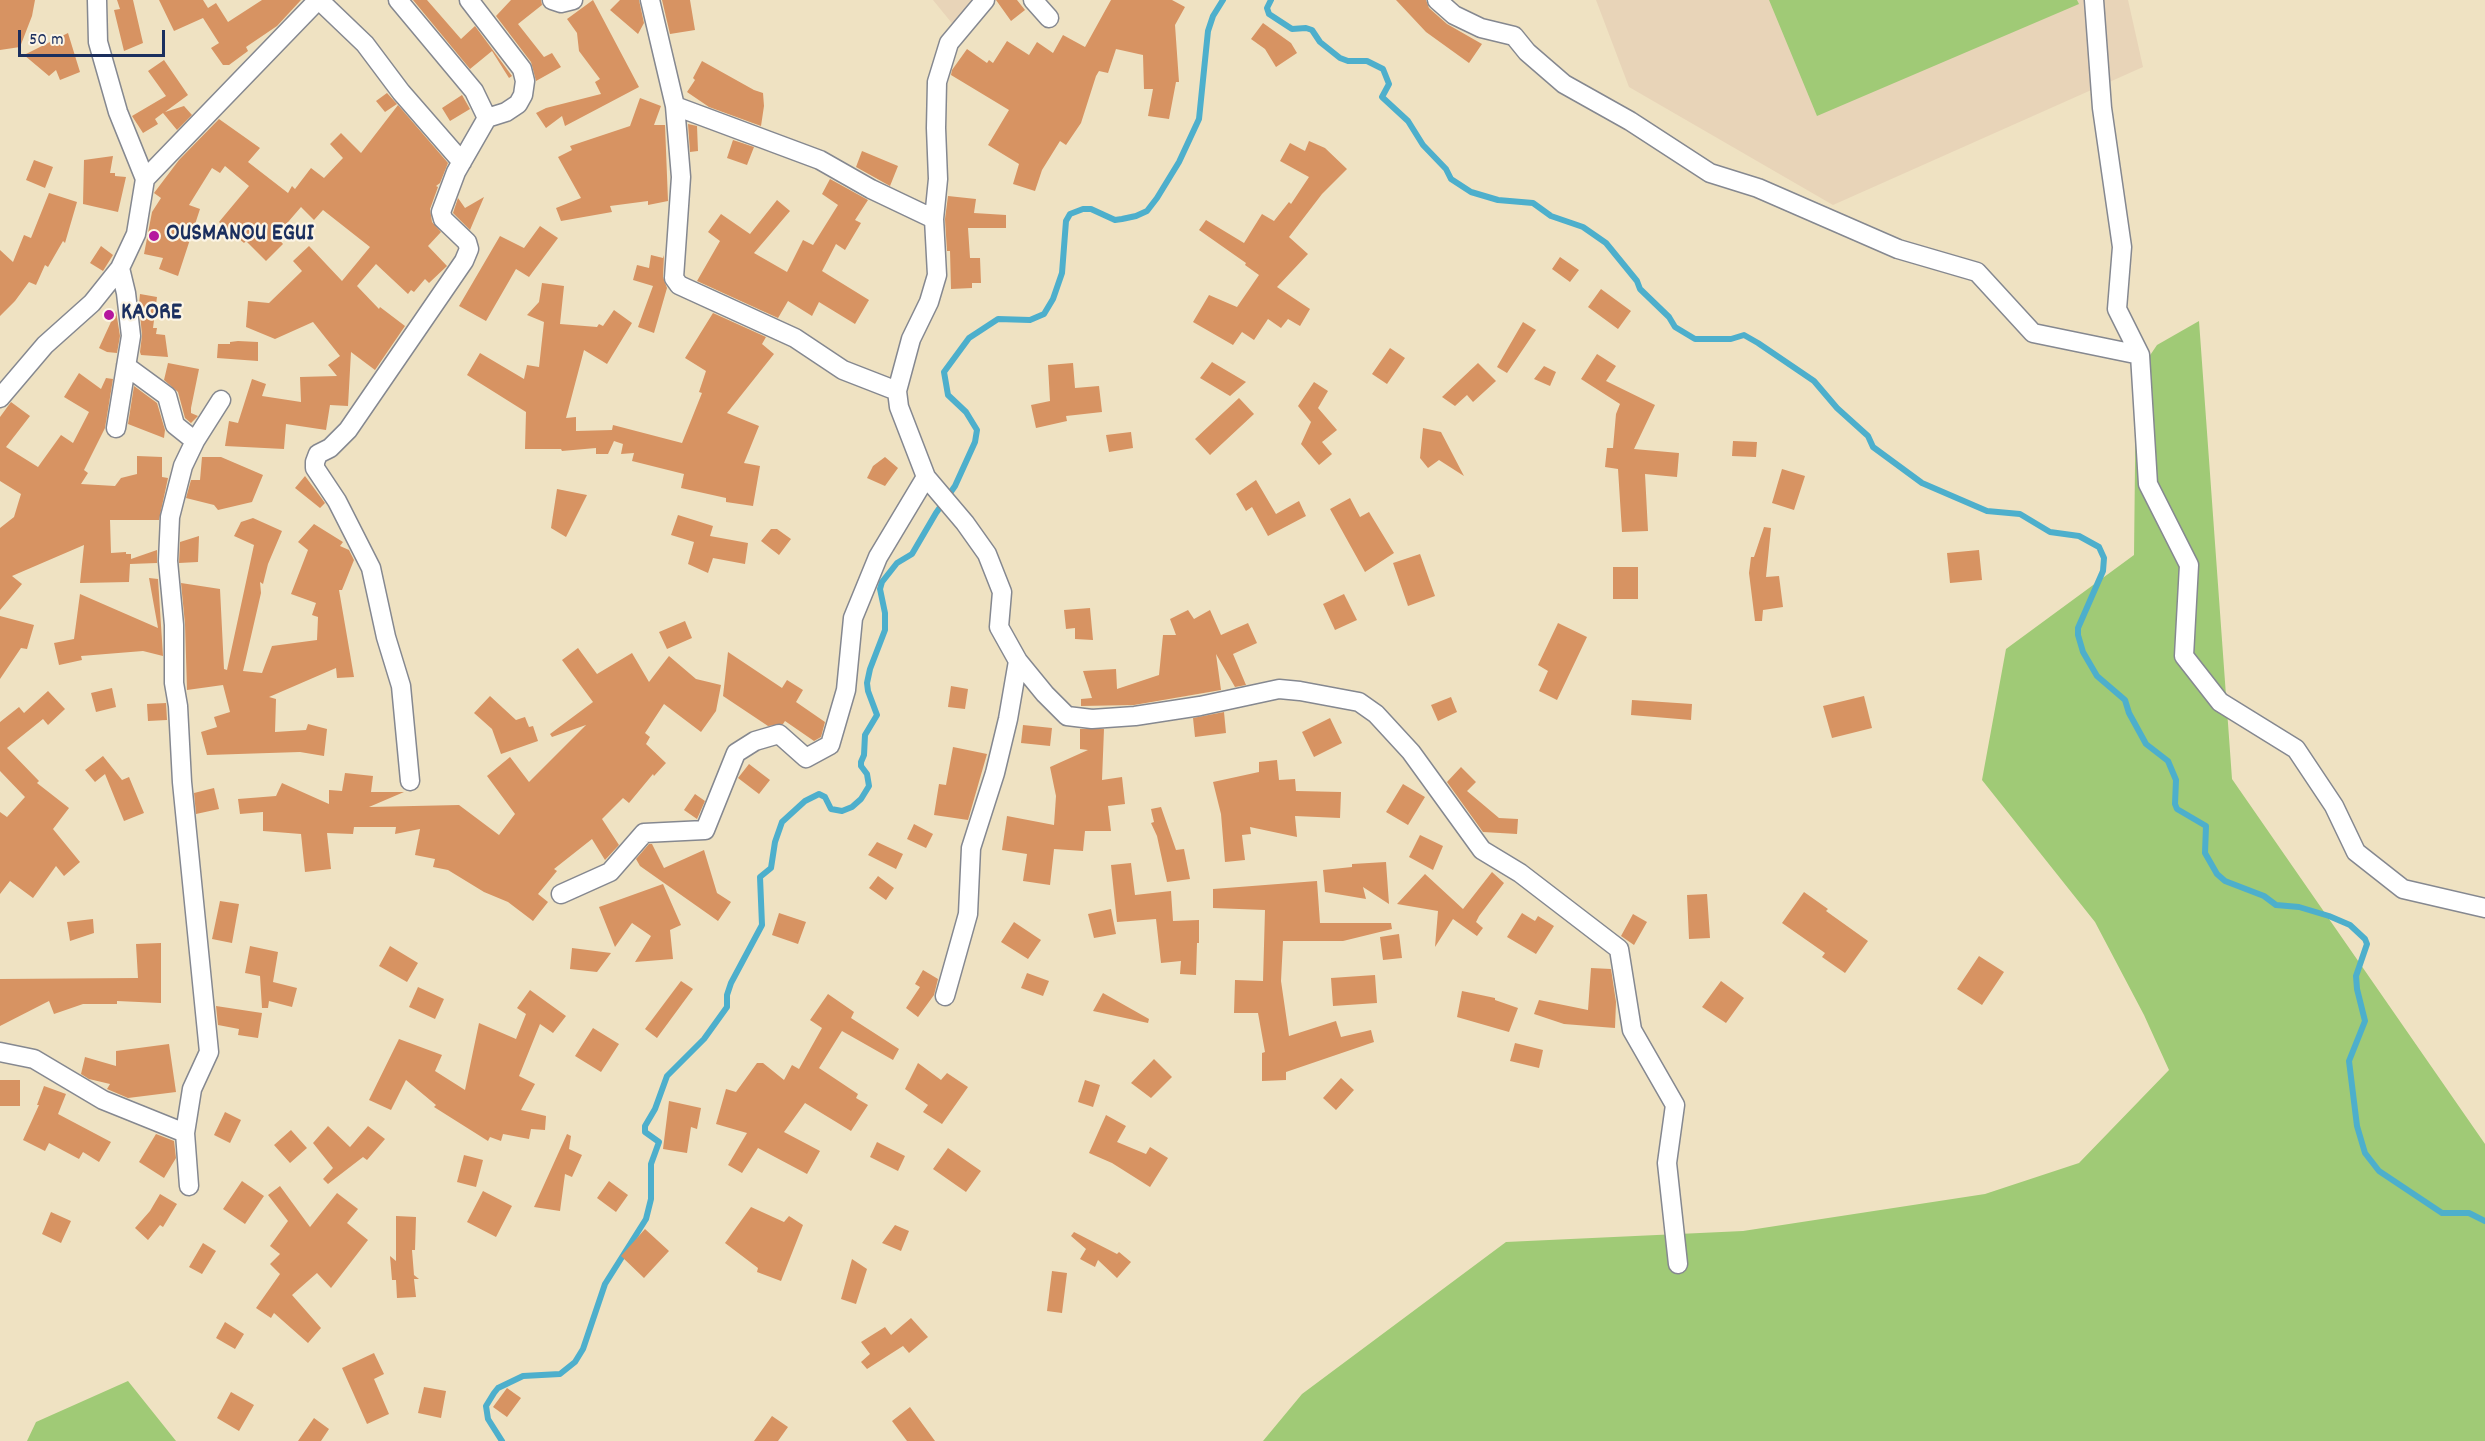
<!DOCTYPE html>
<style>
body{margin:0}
#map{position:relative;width:2485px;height:1441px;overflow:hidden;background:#efe2c2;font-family:Dekko,sans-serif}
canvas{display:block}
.scale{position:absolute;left:18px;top:30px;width:147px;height:27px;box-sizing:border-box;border:3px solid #1b2f5e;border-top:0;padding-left:8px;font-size:18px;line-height:21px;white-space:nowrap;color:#1b2f5e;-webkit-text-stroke:4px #fcf5e5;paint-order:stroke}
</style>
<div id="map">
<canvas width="2485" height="1441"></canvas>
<div class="scale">50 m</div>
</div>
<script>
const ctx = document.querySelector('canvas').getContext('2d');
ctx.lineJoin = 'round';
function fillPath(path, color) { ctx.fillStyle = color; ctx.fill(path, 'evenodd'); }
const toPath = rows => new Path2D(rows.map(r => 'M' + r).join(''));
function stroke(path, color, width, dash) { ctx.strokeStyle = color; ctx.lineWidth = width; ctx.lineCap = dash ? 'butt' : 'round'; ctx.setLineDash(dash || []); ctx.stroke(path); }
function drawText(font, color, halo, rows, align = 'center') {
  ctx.font = font + ' Dekko,sans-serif'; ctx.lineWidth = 4.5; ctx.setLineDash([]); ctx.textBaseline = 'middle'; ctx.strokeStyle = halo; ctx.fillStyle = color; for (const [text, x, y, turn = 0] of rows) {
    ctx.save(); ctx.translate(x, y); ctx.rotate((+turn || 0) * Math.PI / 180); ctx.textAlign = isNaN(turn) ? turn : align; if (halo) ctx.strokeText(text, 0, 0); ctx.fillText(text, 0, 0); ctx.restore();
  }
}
fillPath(toPath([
 [933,0,981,0,955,27],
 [1596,0,2128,0,2143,67,1833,205,1629,87]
]), '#e8d4b8');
fillPath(toPath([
 [1769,0,2077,0,2079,4,1817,116],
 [2199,321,2232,779,2485,1144,2485,1441,1263,1441,1302,1394,1506,1242,1743,1231,1985,1194,2079,1163,2169,1070,2144,1015,2095,922,1982,780,2006,649,2134,555,2136,376,2157,345],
 [128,1381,176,1441,27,1441,36,1422]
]), '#a0ca76');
stroke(toPath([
 [1271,0,1267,8,1269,14,1292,29,1306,28,1312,30,1320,42,1340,58,1348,61,1367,61,1383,69,1389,84,1382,97,1408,121,1423,145,1446,169,1451,179,1471,192,1498,200,1533,203,1551,216,1583,227,1606,243,1637,281,1640,289,1669,317,1675,327,1695,339,1731,339,1744,335,1758,343,1814,381,1837,408,1868,436,1873,447,1922,483,1987,511,2020,514,2050,532,2079,536,2099,547,2104,558,2103,571,2078,628,2078,635,2083,652,2097,676,2125,700,2129,713,2146,744,2168,761,2176,780,2175,804,2177,809,2206,826,2205,853,2217,874,2225,881,2264,896,2276,905,2299,907,2329,916,2350,925,2365,939,2367,944,2356,976,2357,989,2365,1021,2349,1061,2357,1126,2365,1153,2379,1171,2442,1213,2469,1213,2485,1221],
 [502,1441,488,1419,486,1406,494,1393,498,1388,523,1376,560,1374,575,1362,583,1349,605,1284,646,1219,651,1199,651,1164,659,1142,645,1132,645,1126,655,1109,667,1076,704,1039,727,1007,727,995,731,983,762,925,760,877,771,868,775,842,782,822,805,801,819,794,825,797,831,809,842,811,852,807,861,799,869,786,867,774,861,766,861,762,864,755,865,735,877,715,868,691,867,683,870,669,885,630,885,613,880,589,882,582,897,563,912,554,936,513,955,486,975,442,977,430,966,412,948,395,944,372,969,338,998,319,1030,320,1044,314,1053,299,1062,273,1066,221,1070,214,1083,209,1091,209,1115,220,1122,219,1136,216,1147,211,1157,198,1179,162,1199,119,1208,31,1213,16,1223,0]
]), '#4dafcc', 6);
fillPath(toPath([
 [0,0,35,0,32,16,20,47,0,50],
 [117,0,133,0,143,43,124,51,114,10,120,9],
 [159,0,203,0,208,8,216,3,228,22,262,0,301,0,277,26,246,47,248,51,229,65,223,65,211,48,219,43,203,18,174,31],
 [413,0,427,0,461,39,475,26,512,76,509,78,492,51,470,69],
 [511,0,541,0,542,5,518,24,544,57,552,53,561,67,536,81,531,62,496,16],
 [593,0,639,87,565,126,562,116,546,128,536,113,546,108,601,94,595,82,600,79,579,51,577,33,567,19],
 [620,0,639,0,644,23,638,34,610,10],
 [662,0,690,0,695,30,670,34],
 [996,0,1017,0,1025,10,1011,21],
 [1111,0,1172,0,1185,7,1175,25,1179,82,1176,82,1169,119,1148,116,1153,89,1144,89,1143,55,1116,49,1108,73,1099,71,1096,76,1081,123,1066,145,1060,141,1042,170,1035,191,1013,184,1019,164,988,145,1009,110,951,75,952,70,967,49,987,63,989,60,993,63,1007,41,1029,55,1037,42,1053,53,1063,35,1085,47],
 [1396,0,1426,0,1429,8,1447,24,1482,44,1469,63,1426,32],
 [1263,23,1291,43,1297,53,1276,67,1265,49,1251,39],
 [68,33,80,72,60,80,56,70,49,76,24,55],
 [164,60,188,95,165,112,184,106,192,115,177,130,163,113,155,119,158,124,143,133,132,116,166,96,148,71],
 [702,61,754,90,763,93,764,106,761,126,709,107,687,92,695,80,693,78],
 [387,93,397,104,385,112,376,101],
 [462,95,470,109,450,121,442,108],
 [640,98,661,106,654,125,665,125,668,201,648,205,648,201,610,206,612,212,561,221,556,208,581,198,558,157,572,150,570,146,630,126],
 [398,105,448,163,440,183,436,186,438,187,430,209,432,222,441,232,428,246,447,266,429,283,425,279,414,292,411,290,408,294,376,264,357,286,379,309,380,307,405,326,375,370,351,352,348,406,330,405,326,430,286,424,284,449,225,446,229,421,238,423,252,379,266,384,262,396,301,402,300,377,337,376,328,365,340,356,313,322,275,339,246,327,248,301,269,303,302,271,293,261,309,246,342,281,370,247,323,210,314,220,301,207,276,236,283,244,266,261,246,241,244,243,219,222,249,186,225,166,220,173,212,168,189,205,200,209,178,276,159,269,163,258,144,254,152,212,161,198,154,193,179,160,219,119,260,148,248,162,288,193,292,186,295,189,311,168,324,178,343,158,330,144,341,133,361,153],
 [688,124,697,126,698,151,690,152],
 [733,140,754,147,747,165,727,158],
 [1309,141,1325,148,1347,169,1322,194,1289,237,1308,254,1277,287,1310,309,1300,326,1288,319,1281,328,1268,319,1254,340,1242,332,1233,345,1193,322,1209,295,1237,307,1259,275,1245,265,1246,263,1199,230,1206,220,1244,243,1262,214,1274,221,1289,202,1291,204,1309,177,1280,161,1290,143,1305,151],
 [862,151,898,166,890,186,856,167],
 [113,156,110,173,115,173,115,176,126,177,118,212,83,204,84,160],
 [34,160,53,167,45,188,26,180],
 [830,179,868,200,855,220,861,223,845,250,836,244,822,271,869,300,855,324,819,302,812,316,788,301,778,318,697,281,720,241,708,232,721,214,750,234,777,200,790,211,754,253,787,272,803,240,813,245,838,205,822,194],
 [49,193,77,202,65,243,63,241,48,267,45,265,36,285,29,282,15,301,0,316,0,250,13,262,24,235,31,238],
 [948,196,976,199,974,213,1006,215,1006,228,968,228,970,258,980,258,981,283,972,283,972,288,951,289,950,251,947,251,945,219],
 [484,197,470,230,453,213,458,198,465,208],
 [540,226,558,238,529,277,516,269,486,321,459,306,500,236,524,248],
 [101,246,113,255,103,271,90,263],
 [651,255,663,258,664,255,663,277,667,288,654,333,638,327,653,286,633,280,637,265,649,268],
 [1560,257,1579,270,1570,282,1552,269],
 [542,283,564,286,560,324,597,327,599,324,603,326,614,310,632,323,607,364,584,350,566,418,576,417,576,431,612,430,613,425,682,443,702,393,699,392,706,371,685,358,713,313,766,337,762,344,774,354,727,413,759,426,744,463,760,466,753,506,726,502,726,498,681,488,684,474,632,461,634,453,621,454,623,444,614,441,608,454,596,454,596,448,562,451,561,449,525,449,526,412,467,375,480,353,524,379,527,365,539,367,544,322,527,315,539,302],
 [1601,289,1631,311,1618,329,1588,307],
 [140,294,157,297,153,328,157,328,156,334,165,335,168,357,141,355,140,352,142,335,139,304],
 [116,311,120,336,117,353,107,352,99,348],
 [1523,322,1536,330,1507,373,1497,367],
 [238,341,258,342,258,361,217,358,218,344,230,344,230,342],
 [1390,348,1405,358,1387,384,1372,374],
 [1597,354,1616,366,1606,381,1655,405,1634,449,1679,453,1677,477,1645,474,1648,531,1622,532,1618,469,1605,467,1607,448,1613,448,1616,414,1620,404,1581,379],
 [1212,362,1246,382,1230,396,1200,378],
 [168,363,199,369,191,408,191,413,198,416,191,423,185,418,178,392,164,380],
 [1073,363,1075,388,1099,386,1102,412,1066,416,1067,421,1036,428,1031,405,1050,401,1048,365],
 [1478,363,1496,381,1473,402,1467,395,1455,406,1442,397],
 [1544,366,1556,372,1550,386,1534,379],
 [79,373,101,389,106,378,113,379,105,428,84,470,88,473,81,484,115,486,121,478,137,474,137,456,162,457,162,477,168,478,159,520,110,520,111,553,126,552,126,554,131,554,131,559,157,550,157,563,130,564,129,582,80,583,84,545,12,576,22,584,0,610,0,528,14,517,21,494,0,481,0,417,11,402,30,416,6,447,38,467,61,435,73,443,89,412,64,397],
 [1314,382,1328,391,1318,408,1337,430,1322,442,1332,454,1319,465,1301,444,1311,422,1298,406],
 [134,386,157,403,165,430,164,438,128,424],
 [1239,398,1254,414,1210,455,1195,439],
 [1423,428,1441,432,1464,476,1439,460,1428,468,1420,458],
 [1131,432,1133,448,1109,452,1106,435],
 [1733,441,1757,442,1756,457,1732,456],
 [202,457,221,457,263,475,252,502,218,510,214,505,186,498,191,480,200,480],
 [885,457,898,468,885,486,867,478,873,466],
 [1782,469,1805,476,1794,510,1772,503],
 [305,476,325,503,320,508,295,488],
 [1256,480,1276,514,1299,501,1306,516,1268,536,1252,507,1246,511,1236,494],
 [557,489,587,495,566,537,551,528],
 [1350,498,1360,517,1369,512,1394,553,1365,572,1330,509],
 [678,515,713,526,710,536,748,543,745,564,713,558,708,573,688,564,694,542,671,535],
 [253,518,282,531,268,564,263,584,260,582,261,593,243,671,262,673,272,646,317,640,318,617,312,615,316,603,291,594,308,550,298,542,314,524,343,542,340,546,349,550,354,560,342,590,339,590,354,677,337,678,336,668,269,697,276,699,275,732,306,730,308,724,327,729,324,756,300,752,207,755,201,732,217,727,214,717,230,712,223,685,187,690,185,624,181,583,220,589,224,669,227,670,254,545,234,536,241,522],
 [1764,527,1771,528,1766,577,1779,576,1783,607,1763,610,1762,621,1755,621,1749,573,1751,557,1754,557],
 [771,529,777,529,791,539,779,555,761,541],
 [199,536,198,562,179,563,180,542],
 [1979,550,1982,580,1950,583,1947,553],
 [1420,554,1435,596,1408,606,1393,563],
 [1613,567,1638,567,1638,599,1613,599],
 [149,578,158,579,163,656,143,651,81,656,82,660,59,665,54,643,74,639,80,594,158,628],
 [1344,594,1357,620,1335,630,1323,604],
 [1090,608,1093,640,1075,639,1075,628,1066,629,1064,610],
 [1188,610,1194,619,1210,610,1221,635,1248,623,1257,643,1233,654,1246,685,1235,687,1216,654,1221,690,1134,705,1081,706,1081,699,1092,698,1083,671,1116,669,1117,689,1159,675,1163,635,1176,635,1170,619],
 [0,616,34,625,27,649,21,648,0,679],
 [685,621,692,638,667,649,659,632],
 [1558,623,1587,637,1557,700,1539,691,1548,671,1538,665],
 [578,648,597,674,632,653,649,682,669,656,696,679,721,685,716,711,701,732,664,704,645,733,650,737,646,744,666,763,654,776,653,774,629,803,623,798,602,819,619,845,605,860,592,839,554,869,557,871,538,894,548,902,533,921,508,902,484,892,448,870,433,867,435,859,415,855,420,829,395,834,396,827,354,827,353,834,327,833,331,869,305,872,301,834,263,831,263,812,240,814,238,799,276,796,282,783,329,804,329,790,342,791,345,773,373,776,371,792,404,792,369,807,459,805,499,835,515,814,487,776,510,757,529,782,586,725,552,737,550,734,593,702,562,660],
 [728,652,782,688,787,680,803,690,796,702,825,722,821,737,814,741,785,721,783,724,768,726,723,696],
 [951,686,968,689,965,709,948,707],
 [112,688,116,707,96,712,91,693],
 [48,691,65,709,48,725,43,719,7,748,39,781,37,783,69,808,53,829,80,862,64,876,56,866,33,898,10,881,0,894,0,812,7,817,25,797,0,771,0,722,19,707,24,713],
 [490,696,516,720,525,717,529,727,533,726,538,741,501,754,492,729,474,713],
 [1864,696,1872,728,1832,738,1823,706],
 [1451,697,1457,712,1438,721,1431,705],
 [1632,700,1692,704,1691,720,1631,715],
 [166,703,167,720,148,721,147,704],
 [1224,712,1226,733,1195,737,1193,718],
 [1330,718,1342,743,1314,757,1302,732],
 [1023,725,1052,728,1050,746,1021,743],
 [1080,729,1104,729,1102,780,1122,777,1125,804,1108,806,1111,831,1085,831,1083,851,1054,849,1050,885,1023,881,1027,854,1002,850,1007,816,1054,825,1056,796,1050,767,1088,750,1080,749],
 [953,747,987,754,968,820,934,815,939,784,946,785],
 [103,756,122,780,129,777,144,813,124,821,105,774,95,782,85,770],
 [1277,760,1279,780,1295,779,1296,791,1341,792,1340,818,1295,816,1297,837,1250,827,1251,834,1242,835,1245,860,1225,862,1221,814,1213,782,1259,772,1259,762],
 [749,764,770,780,759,794,738,778],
 [1461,767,1476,782,1467,791,1499,818,1518,819,1517,834,1483,832,1447,782],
 [1403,784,1425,797,1408,825,1386,812],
 [214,788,219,809,196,814,194,793],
 [695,794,705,801,697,819,684,810],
 [1161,807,1176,850,1184,849,1190,879,1167,882,1157,836,1151,823,1154,822,1151,809],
 [914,824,933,834,926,848,907,839],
 [1420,835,1443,846,1433,870,1409,857],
 [877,842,903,854,896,869,868,855],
 [649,844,652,844,664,868,704,850,717,893,731,902,718,921,640,866,636,859],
 [1386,862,1389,904,1363,887,1366,899,1325,892,1323,870,1352,867,1352,864],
 [1131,863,1135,895,1171,891,1173,921,1199,920,1199,943,1197,943,1196,975,1180,974,1181,961,1161,963,1156,919,1117,922,1111,865],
 [1492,872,1504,883,1479,916,1476,922,1483,928,1477,936,1453,919,1435,947,1438,911,1397,904,1425,874,1463,909],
 [878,876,894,888,886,900,869,888],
 [1317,881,1320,923,1391,923,1392,929,1343,941,1283,941,1281,981,1289,1036,1336,1021,1341,1037,1371,1030,1374,1042,1286,1072,1286,1080,1262,1081,1262,1053,1265,1052,1258,1013,1234,1013,1235,980,1263,981,1265,910,1213,908,1213,889],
 [663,884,681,925,670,930,673,959,635,962,651,936,632,923,615,947,599,907],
 [1804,892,1828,909,1826,911,1868,941,1845,973,1822,957,1825,953,1782,923],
 [1707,894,1710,938,1689,939,1687,895],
 [220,901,239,904,232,943,212,939],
 [1111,909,1116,934,1094,938,1088,914],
 [779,913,806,922,798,944,772,935],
 [1522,913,1535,921,1538,916,1554,926,1536,954,1507,937],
 [1633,914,1647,922,1634,945,1621,936],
 [93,919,94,933,70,941,67,922],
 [1014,922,1041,940,1028,959,1001,942],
 [1399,934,1402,958,1383,960,1380,937],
 [161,943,161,1003,117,1001,117,1004,83,1004,54,1014,49,1001,0,1026,0,979,138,978,136,944],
 [250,946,278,952,273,982,297,988,292,1007,269,1001,268,1008,262,1008,260,976,245,973],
 [390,946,418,963,407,982,379,966],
 [572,948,611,953,597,972,570,969],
 [1979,956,2004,972,1982,1005,1957,989],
 [1591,968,1611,969,1616,1002,1615,1028,1564,1024,1534,1014,1539,1000,1588,1010],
 [923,970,938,979,934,995,918,1017,906,1008,920,987,915,984],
 [1027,973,1049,981,1043,996,1021,988],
 [1375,975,1377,1003,1333,1006,1331,978],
 [681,981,693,989,657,1038,645,1029],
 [1721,981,1744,998,1726,1023,1702,1007],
 [418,987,444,999,435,1019,409,1007],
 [530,990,566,1016,553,1033,540,1024,519,1076,535,1084,521,1110,546,1116,545,1130,531,1129,529,1139,503,1134,501,1141,490,1137,488,1141,434,1107,436,1105,406,1080,391,1110,369,1100,399,1039,442,1055,435,1071,465,1090,479,1023,516,1039,526,1014,517,1008],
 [1462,991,1495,998,1495,1000,1518,1008,1509,1032,1457,1017],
 [1103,993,1149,1019,1148,1023,1093,1011],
 [828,994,854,1012,851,1018,899,1049,893,1060,842,1031,819,1068,858,1094,856,1098,868,1105,851,1131,805,1103,784,1132,820,1151,807,1174,758,1148,742,1173,728,1165,747,1133,716,1124,726,1089,736,1092,757,1063,763,1063,784,1080,792,1065,799,1069,822,1028,810,1020],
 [216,1006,262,1013,258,1038,238,1035,239,1029,218,1025],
 [593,1028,619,1044,601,1072,575,1056],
 [1515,1043,1543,1050,1539,1068,1510,1061],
 [169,1044,176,1092,128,1098,107,1089,110,1084,89,1079,81,1074,85,1057,116,1066,116,1051],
 [1154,1059,1172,1077,1151,1098,1131,1083],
 [918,1063,941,1080,947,1073,968,1087,942,1124,923,1112,928,1105,905,1089],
 [1341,1078,1354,1090,1336,1110,1323,1098],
 [0,1080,20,1080,20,1106,0,1106],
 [1085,1080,1100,1085,1093,1107,1078,1102],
 [44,1086,66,1094,58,1114,111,1142,99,1162,83,1152,79,1159,49,1143,45,1151,23,1140,39,1105,37,1105],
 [669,1101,701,1108,697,1129,691,1127,687,1153,663,1149],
 [225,1112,241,1120,230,1143,214,1135],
 [1106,1115,1126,1126,1117,1142,1146,1154,1150,1147,1168,1158,1150,1187,1112,1163,1089,1153],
 [328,1126,350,1147,368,1126,385,1139,367,1160,363,1157,328,1184,323,1179,333,1168,313,1143],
 [291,1130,307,1148,290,1163,274,1145],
 [156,1134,174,1141,176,1158,164,1178,139,1162],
 [567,1134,571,1136,569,1149,582,1155,572,1177,565,1174,560,1211,534,1207],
 [877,1142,905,1156,898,1171,870,1157],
 [948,1148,981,1171,966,1192,933,1169],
 [464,1155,483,1160,476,1187,457,1182],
 [242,1181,264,1196,245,1224,223,1209],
 [609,1181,628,1195,616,1212,597,1198],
 [280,1186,310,1227,337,1193,358,1209,347,1223,368,1240,331,1288,317,1273,292,1295,321,1328,308,1343,274,1313,271,1318,256,1308,280,1274,270,1264,280,1254,270,1246,288,1221,268,1195],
 [483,1191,512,1206,496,1237,467,1222],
 [160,1194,177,1204,163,1227,160,1225,148,1240,135,1228,150,1211],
 [751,1207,784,1222,789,1216,803,1225,781,1281,757,1272,758,1268,725,1243],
 [51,1212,71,1221,61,1243,42,1234],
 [396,1216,416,1217,415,1250,412,1250,414,1275,419,1279,414,1279,416,1297,397,1298,396,1280,392,1280,390,1256,396,1261],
 [895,1225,909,1231,901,1251,882,1243],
 [645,1229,669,1251,644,1278,621,1256],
 [1074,1232,1117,1254,1119,1252,1131,1262,1117,1278,1098,1260,1095,1267,1080,1259,1086,1249,1071,1236],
 [203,1243,216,1251,202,1274,189,1267],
 [852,1259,867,1269,856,1304,841,1299],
 [1052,1271,1067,1273,1062,1313,1047,1311],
 [911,1318,928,1337,909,1353,903,1346,867,1369,861,1362,870,1354,861,1342,885,1327,891,1335],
 [225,1322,244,1334,235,1349,216,1338],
 [374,1353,384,1374,374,1379,389,1414,367,1424,342,1368],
 [424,1387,446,1391,441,1418,418,1413],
 [507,1388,521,1398,507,1417,493,1407],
 [231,1392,254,1405,239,1431,217,1418],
 [910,1407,935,1441,907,1441,892,1421],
 [772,1416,788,1427,778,1441,754,1441],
 [314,1418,329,1429,321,1441,298,1441]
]), '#d79362');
const street = toPath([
 [319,0,365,44,401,92,462,162],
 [398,0,474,91,487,118],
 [552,0,561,3,573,0],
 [650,0,675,106,681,177,674,278,679,285,795,338,843,370,897,391],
 [985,0,949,43,937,82,936,128,938,179,934,219,937,275,929,302,911,339,897,391,899,407,926,477,965,523,987,554,1002,592,999,627,1018,661,1045,694,1067,716,1092,719,1135,716,1200,706,1279,689,1300,691,1359,702,1376,714,1411,752,1482,850,1520,873,1619,949,1632,1030,1675,1105,1667,1163,1678,1264],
 [1033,0,1049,18],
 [1437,0,1454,15,1481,28,1514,36,1527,52,1564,84,1630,121,1710,173,1758,188,1898,249,1977,272,2033,333,2140,355],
 [2094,0,2102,108,2122,247,2117,309,2140,355,2148,484,2189,565,2184,656,2220,702,2296,749,2334,806,2356,852,2403,889,2485,908],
 [675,106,820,160,871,189,934,219],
 [145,179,318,0],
 [126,366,167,396,175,425,195,441],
 [0,398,45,345,92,303,120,268,136,234,145,179,118,112,98,42,97,0],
 [116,428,131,336,126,293,120,268],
 [410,781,401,686,386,637,371,568,337,501,315,468,315,462,318,454,330,448,348,430,464,261,469,249,467,242,443,219,441,212,456,172,487,118,506,112,518,104,523,95,525,81,522,69,469,0],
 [561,894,610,872,644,833,705,830,736,753,755,741,779,734,806,758,830,745,846,690,853,618,878,557,926,477],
 [945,996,968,914,971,848,995,773,1008,719,1018,661],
 [0,1052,34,1059,103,1100,185,1133],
 [189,1186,185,1133,192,1089,209,1052,182,782,178,706,174,683,174,625,168,561,170,517,183,466,195,441,221,400]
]);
stroke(street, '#858890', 21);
stroke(street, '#fff', 18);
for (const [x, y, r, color] of [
 [154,236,6,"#b5179e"],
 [109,315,6,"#b5179e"]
]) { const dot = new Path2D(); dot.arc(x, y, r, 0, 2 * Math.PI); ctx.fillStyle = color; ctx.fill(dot); stroke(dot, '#fcf5e5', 2); }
drawText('bold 24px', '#1b2f5e', '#fcf5e5', [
 ["OUSMANOU EGUI",166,236],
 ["KAORE",121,315]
], 'left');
</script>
